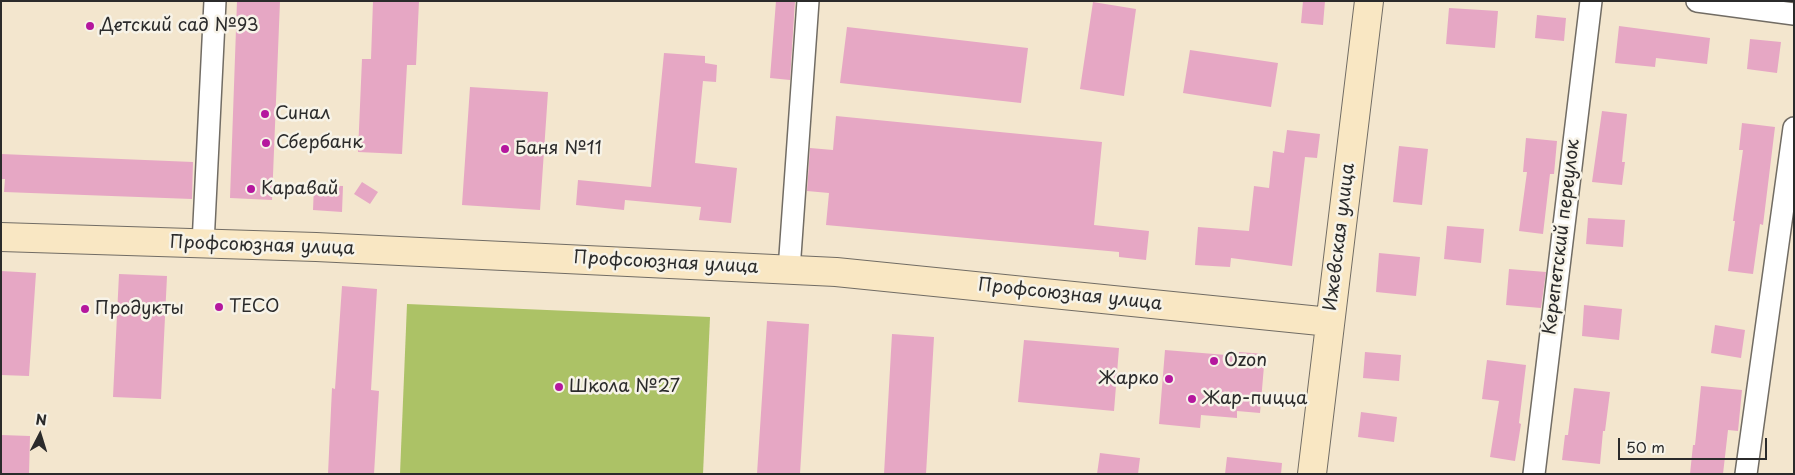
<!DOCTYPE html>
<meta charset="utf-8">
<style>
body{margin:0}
#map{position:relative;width:1795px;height:475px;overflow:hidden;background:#f3e6ce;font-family:"Playpen Sans",sans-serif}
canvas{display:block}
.frame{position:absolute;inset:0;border:2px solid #2b2b2b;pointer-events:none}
.north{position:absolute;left:15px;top:410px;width:50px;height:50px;-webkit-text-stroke:4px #f7f3e8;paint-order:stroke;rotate:5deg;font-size:14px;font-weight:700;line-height:20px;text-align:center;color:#2b2b2b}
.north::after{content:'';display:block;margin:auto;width:18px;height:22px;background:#2b2b2b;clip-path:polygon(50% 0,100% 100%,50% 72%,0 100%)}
.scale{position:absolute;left:1618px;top:438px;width:149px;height:22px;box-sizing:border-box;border:2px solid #2b2b2b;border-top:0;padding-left:6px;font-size:15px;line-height:18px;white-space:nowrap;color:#2b2b2b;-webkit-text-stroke:4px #f7f3e8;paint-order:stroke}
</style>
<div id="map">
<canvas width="1795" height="475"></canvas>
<div class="frame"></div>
<div class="north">N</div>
<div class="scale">50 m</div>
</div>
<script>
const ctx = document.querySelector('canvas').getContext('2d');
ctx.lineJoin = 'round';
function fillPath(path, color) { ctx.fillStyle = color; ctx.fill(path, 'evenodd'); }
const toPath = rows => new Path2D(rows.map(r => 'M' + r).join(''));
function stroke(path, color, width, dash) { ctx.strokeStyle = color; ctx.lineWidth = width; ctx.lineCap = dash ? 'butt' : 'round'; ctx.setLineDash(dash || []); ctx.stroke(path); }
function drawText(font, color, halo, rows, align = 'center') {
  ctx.font = font + ' "Playpen Sans",sans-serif'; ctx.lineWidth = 5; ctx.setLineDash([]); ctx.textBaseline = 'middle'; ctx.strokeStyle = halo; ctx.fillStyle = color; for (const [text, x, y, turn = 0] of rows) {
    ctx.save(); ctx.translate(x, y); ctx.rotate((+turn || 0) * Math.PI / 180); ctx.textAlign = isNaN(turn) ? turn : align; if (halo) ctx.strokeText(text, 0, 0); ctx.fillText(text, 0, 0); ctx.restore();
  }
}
fillPath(toPath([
 [407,304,710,317,703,474,400,474]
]), '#acc266');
fillPath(toPath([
 [237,1,280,1,272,200,230,198],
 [373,1,419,1,416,65,407,65,402,154,358,152,362,59,371,59],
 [776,1,795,1,790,80,770,78],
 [1303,1,1325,1,1323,25,1301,23],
 [1093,2,1136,9,1124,96,1080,89],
 [1449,8,1498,11,1495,48,1446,44],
 [1537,15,1566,18,1564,41,1535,38],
 [1619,26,1710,38,1707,64,1656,58,1655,67,1615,63],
 [847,27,1028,48,1021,103,840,83],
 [1750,39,1781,42,1777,73,1747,69],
 [1190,50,1278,63,1271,107,1183,93],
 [664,53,705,56,705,63,717,65,716,82,703,81,695,163,737,168,731,223,699,220,701,207,625,200,624,210,576,205,578,180,651,187],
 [470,87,548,92,540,210,462,205],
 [1602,111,1627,114,1622,162,1625,162,1622,185,1592,182],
 [836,116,1102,142,1094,225,1149,231,1146,260,1119,257,1119,252,826,225,829,193,807,191,810,148,833,150],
 [1742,123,1775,127,1763,225,1760,224,1753,274,1728,271,1735,221,1733,221,1743,150,1739,150],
 [1287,130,1320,134,1317,158,1305,157,1292,266,1231,258,1230,267,1195,265,1198,227,1249,231,1254,186,1269,188,1273,151,1284,153],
 [1526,138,1557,141,1554,174,1550,174,1543,234,1519,231,1527,172,1523,172],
 [1399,146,1428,149,1422,205,1393,202],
 [1,154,193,162,192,199,4,192,5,179,1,179],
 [362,182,378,192,370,204,354,194],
 [314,185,343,186,342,212,313,210],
 [1588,218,1625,220,1623,247,1586,244],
 [1447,226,1484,229,1481,263,1444,259],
 [1379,253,1420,257,1416,296,1376,292],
 [1509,269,1546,272,1541,308,1506,305],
 [1,271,36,273,29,376,1,375],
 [119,274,167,276,161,399,113,397],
 [342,286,377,289,371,390,379,391,374,474,328,474,332,388,335,389],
 [1584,305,1622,309,1619,340,1582,336],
 [767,321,809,324,800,474,757,474],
 [1715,325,1745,330,1741,358,1711,353],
 [892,334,934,337,926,474,884,474],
 [1024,340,1119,348,1114,411,1018,402],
 [1165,350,1239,356,1239,352,1265,354,1260,413,1237,411,1237,418,1201,415,1200,428,1159,424],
 [1365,352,1401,355,1399,381,1363,378],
 [1487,360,1526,365,1519,423,1521,424,1515,461,1490,457,1499,401,1482,399],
 [1701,386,1742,390,1738,431,1728,430,1723,474,1690,474,1693,445,1695,445],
 [1574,388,1610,392,1605,431,1603,431,1600,464,1562,460,1565,435,1568,435],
 [1361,412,1397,417,1394,442,1358,437],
 [1,435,30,436,29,474,1,474],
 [1100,453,1140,458,1138,474,1097,474],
 [1227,457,1282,463,1281,474,1225,474]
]), '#e6a7c4');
const minor = toPath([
 [1697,1,1794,14],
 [203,244,215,1],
 [789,270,808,1],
 [1534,474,1591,1],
 [1746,474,1794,128]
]);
const secondary = toPath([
 [1,237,316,247,836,272,1330,322],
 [1312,474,1369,1]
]);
stroke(minor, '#716c64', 24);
stroke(secondary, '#716c64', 30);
stroke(minor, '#fff', 21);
stroke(secondary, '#f9e7c3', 28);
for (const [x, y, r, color] of [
 [90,26,5,"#b5179e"],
 [265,114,5,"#b5179e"],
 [266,143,5,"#b5179e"],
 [505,149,5,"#b5179e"],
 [251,189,5,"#b5179e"],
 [219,307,5,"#b5179e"],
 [85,309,5,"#b5179e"],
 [1214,361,5,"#b5179e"],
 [1169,379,5,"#b5179e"],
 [559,387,5,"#b5179e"],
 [1192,399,5,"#b5179e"]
]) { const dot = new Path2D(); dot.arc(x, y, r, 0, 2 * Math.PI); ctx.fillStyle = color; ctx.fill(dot); stroke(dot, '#f7f3e8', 2); }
drawText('18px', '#2b2b2b', '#f7f3e8', [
 ["Детский сад №93",100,26],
 ["Синал",275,114],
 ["Сбербанк",276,143],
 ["Баня №11",515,149],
 ["Каравай",261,189],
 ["ТЕСО",229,307],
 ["Продукты",95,309],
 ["Ozon",1224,361],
 ["Жарко",1159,379,"right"],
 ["Школа №27",569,387],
 ["Жар-пицца",1202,399]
], 'left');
drawText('18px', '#2b2b2b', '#f7f3e8', [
 ["Ижевская улица",1340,237,-83],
 ["Керепетский переулок",1562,237,-83],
 ["Профсоюзная улица",262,246,2],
 ["Профсоюзная улица",666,263,3],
 ["Профсоюзная улица",1070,295,6]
]);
</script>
